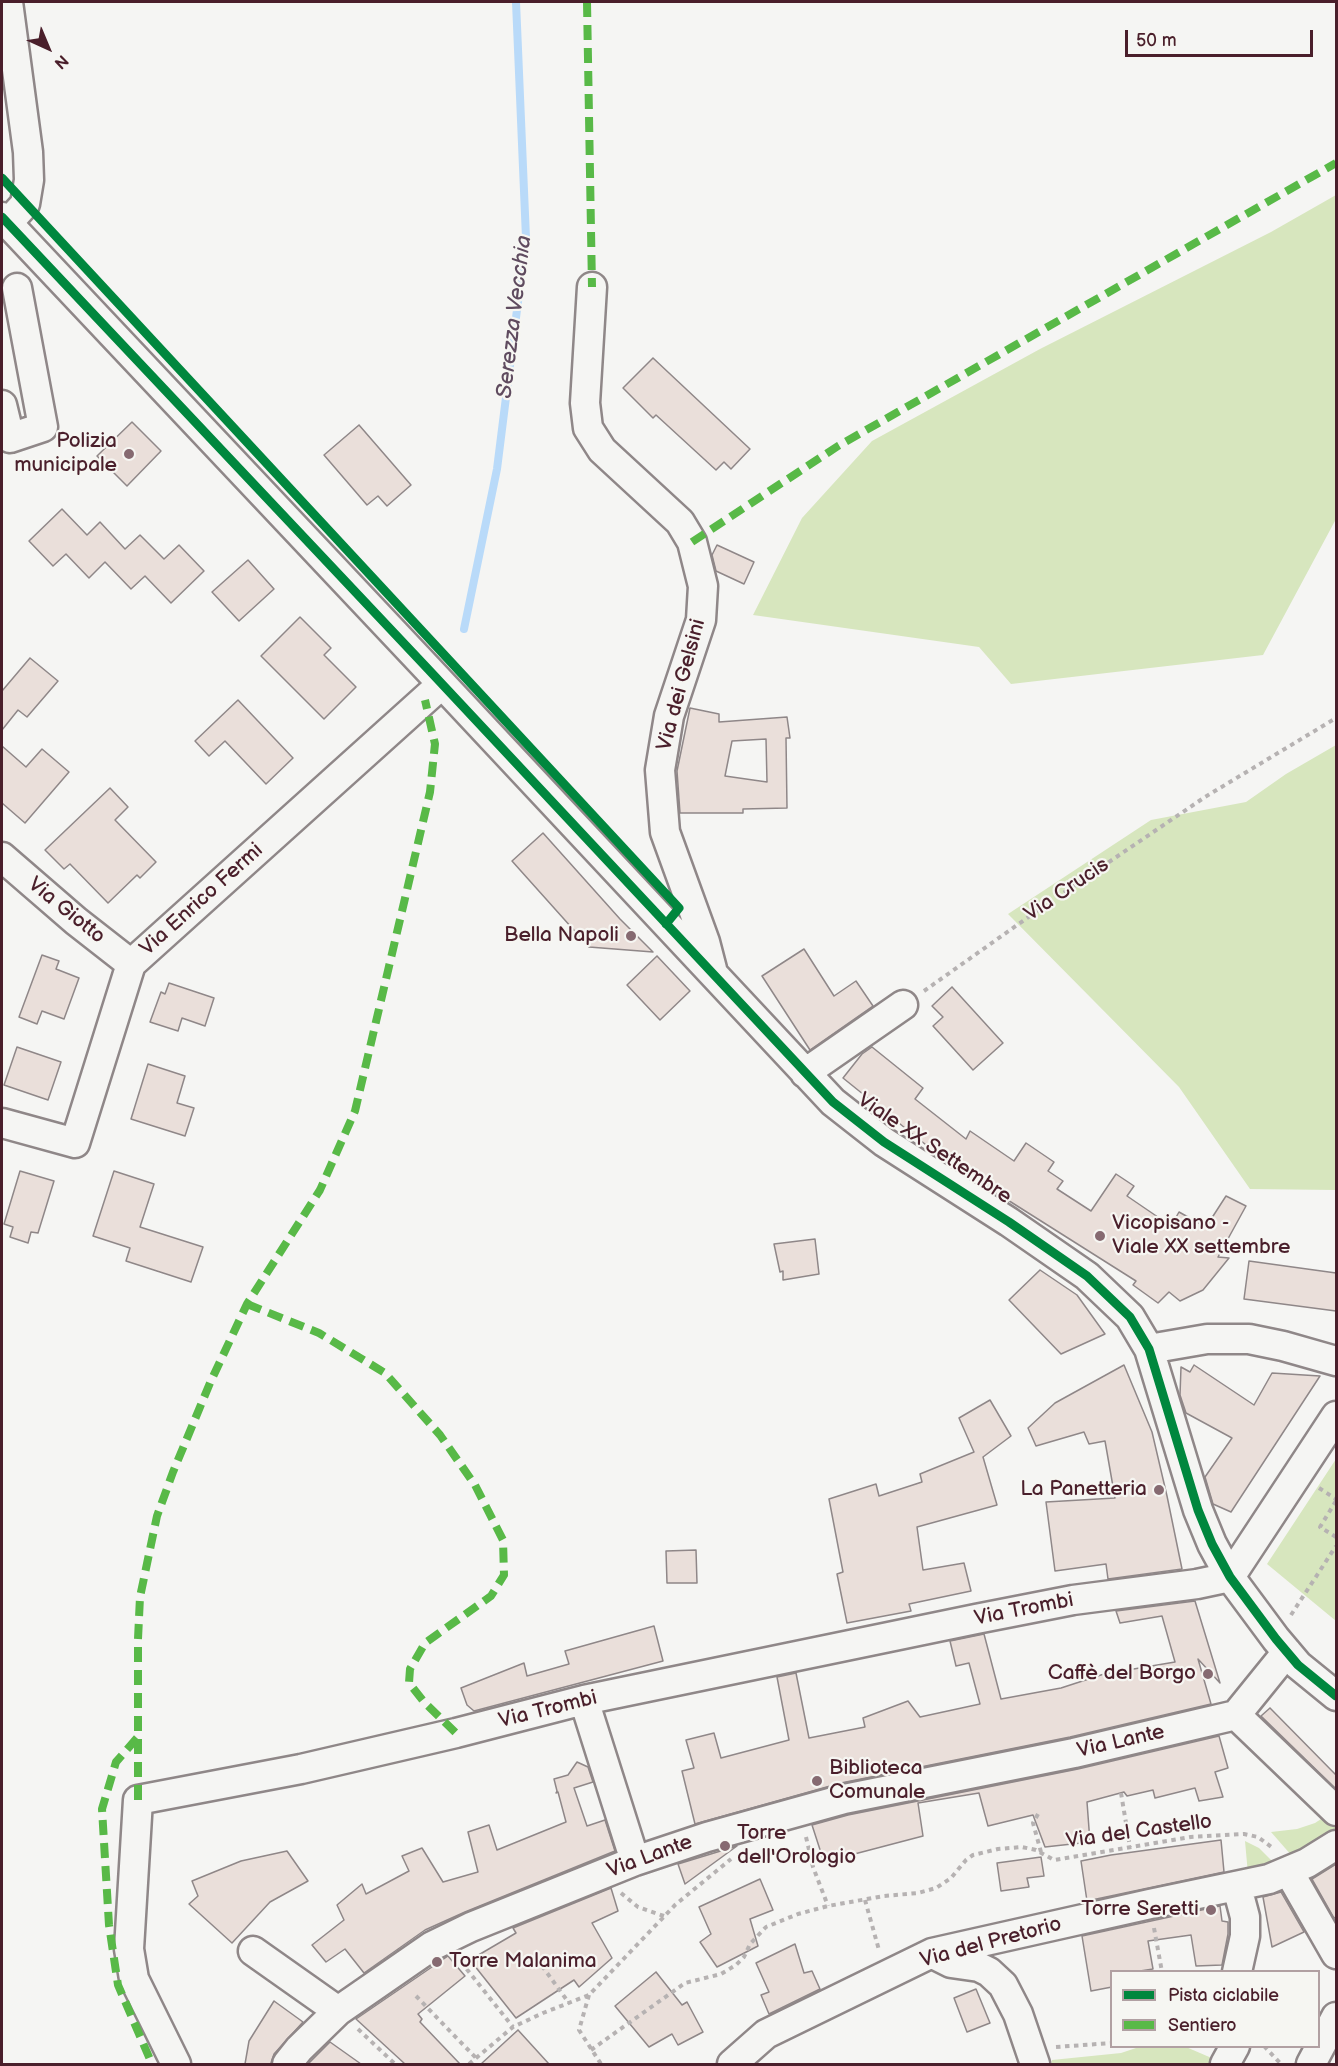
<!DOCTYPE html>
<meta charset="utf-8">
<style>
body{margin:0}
#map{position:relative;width:1338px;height:2066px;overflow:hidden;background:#f5f5f3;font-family:"Balsamiq Sans",sans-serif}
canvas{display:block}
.frame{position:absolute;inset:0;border:3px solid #4a1f2b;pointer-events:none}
.legend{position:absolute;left:1110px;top:1970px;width:210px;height:78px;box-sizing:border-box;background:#f6f6f2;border:2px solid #b1a0a2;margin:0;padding:8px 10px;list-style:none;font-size:18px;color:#4a1f2b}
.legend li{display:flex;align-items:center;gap:12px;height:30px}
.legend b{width:30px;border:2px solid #b1a0a2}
.north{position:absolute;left:18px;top:18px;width:60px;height:60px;-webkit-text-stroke:4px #f6f6f2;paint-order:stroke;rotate:136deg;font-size:16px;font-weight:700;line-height:24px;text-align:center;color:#4a1f2b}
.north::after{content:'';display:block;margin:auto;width:21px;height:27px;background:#4a1f2b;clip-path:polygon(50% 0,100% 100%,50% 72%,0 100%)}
.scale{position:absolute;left:1125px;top:30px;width:188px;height:27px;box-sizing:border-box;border:3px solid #4a1f2b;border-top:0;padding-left:8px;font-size:18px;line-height:21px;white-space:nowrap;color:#4a1f2b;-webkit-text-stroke:4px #f6f6f2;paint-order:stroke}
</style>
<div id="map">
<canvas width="1338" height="2066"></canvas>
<div class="frame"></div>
<ul class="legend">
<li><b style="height:8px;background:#00873e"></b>Pista ciclabile</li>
<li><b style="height:8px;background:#58b947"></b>Sentiero</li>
</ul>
<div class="north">N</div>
<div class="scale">50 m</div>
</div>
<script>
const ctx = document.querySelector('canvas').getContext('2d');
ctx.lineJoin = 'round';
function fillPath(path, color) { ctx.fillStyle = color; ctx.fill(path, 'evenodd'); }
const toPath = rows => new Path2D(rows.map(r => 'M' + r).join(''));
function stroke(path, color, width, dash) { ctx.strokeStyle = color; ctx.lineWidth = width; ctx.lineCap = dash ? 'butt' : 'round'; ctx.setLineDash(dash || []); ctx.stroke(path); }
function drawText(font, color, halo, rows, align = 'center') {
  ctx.font = font + ' "Balsamiq Sans",sans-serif'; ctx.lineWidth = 4.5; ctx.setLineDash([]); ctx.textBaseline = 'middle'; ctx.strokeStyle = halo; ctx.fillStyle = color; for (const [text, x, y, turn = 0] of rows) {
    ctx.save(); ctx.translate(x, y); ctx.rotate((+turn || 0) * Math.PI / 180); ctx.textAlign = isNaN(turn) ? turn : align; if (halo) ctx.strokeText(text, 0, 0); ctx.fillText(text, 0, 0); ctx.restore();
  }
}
fillPath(toPath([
 [1336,195,1336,519,1263,655,1011,684,979,647,753,615,802,518,872,441,1040,349,1271,232],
 [1336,745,1336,1190,1250,1189,1179,1087,1008,914,1151,820,1246,802,1286,774],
 [1336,1459,1336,1621,1267,1564],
 [1324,1817,1336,1818,1336,1835,1292,1856,1271,1832,1297,1829,1315,1823],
 [1245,1841,1259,1848,1276,1865,1248,1874],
 [1142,2046,1186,2047,1214,2059,1210,2064,1051,2064,1052,2060,1121,2053]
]), '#d7e6be');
stroke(toPath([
 [464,629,497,469,526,238,516,2]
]), '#b9daf9', 8);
const building = toPath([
 [653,358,750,449,731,469,724,462,716,470,656,415,653,418,623,388,653,358],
 [132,422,161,451,127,486,97,456,132,422],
 [359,425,411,485,387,506,378,496,367,505,324,455,359,425],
 [62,509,87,535,100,522,125,549,140,535,164,559,179,545,204,571,171,603,145,576,131,589,105,562,89,578,66,554,53,566,29,541,62,509],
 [717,545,754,562,744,584,716,571,712,555,717,545],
 [248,560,274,589,239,621,212,592,248,560],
 [300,617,331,648,324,655,356,687,324,719,261,656,300,617],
 [30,658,58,681,27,717,18,710,2,730,2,691,30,658],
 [238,700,293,758,266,784,225,741,209,756,195,741,238,700],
 [690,708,719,714,719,722,787,717,790,738,786,738,787,808,743,809,743,813,680,813,677,771,690,708],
 [766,739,767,782,725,776,732,741,766,739],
 [2,746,26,767,42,749,69,772,25,823,2,803,2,746],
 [110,788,128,807,115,820,156,862,140,878,137,875,108,903,70,864,64,869,45,850,110,788],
 [543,833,620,919,653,952,589,947,512,861,543,833],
 [804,949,834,996,856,981,873,1006,810,1050,762,976,804,949],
 [42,955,59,961,56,969,79,978,64,1019,42,1011,37,1024,19,1017,42,955],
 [657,956,690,991,660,1020,627,985,657,956],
 [169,983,214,998,205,1026,182,1018,178,1031,150,1022,161,992,165,994,169,983],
 [952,987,1003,1043,973,1070,933,1026,943,1017,932,1006,952,987],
 [17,1047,61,1062,48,1100,4,1085,17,1047],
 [872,1047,923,1088,915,1099,966,1139,970,1131,1014,1161,1026,1143,1054,1162,1048,1171,1063,1181,1057,1189,1091,1211,1116,1174,1134,1186,1127,1196,1171,1226,1179,1212,1206,1227,1226,1196,1246,1206,1218,1257,1229,1258,1203,1290,1180,1301,1169,1292,1158,1303,1133,1285,1136,1281,946,1161,843,1078,862,1054,872,1047],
 [148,1064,185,1076,177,1103,194,1108,185,1136,131,1119,148,1064],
 [20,1171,54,1181,38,1233,31,1232,28,1243,10,1237,13,1227,4,1224,20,1171],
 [114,1171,154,1184,140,1227,203,1247,191,1282,126,1261,130,1248,93,1236,114,1171],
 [815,1239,819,1274,783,1280,783,1271,780,1272,774,1244,815,1239],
 [1249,1261,1336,1273,1336,1311,1244,1299,1249,1261],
 [1040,1270,1077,1295,1105,1334,1061,1354,1009,1300,1040,1270],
 [1124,1365,1152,1432,1167,1496,1182,1569,1108,1579,1106,1564,1055,1571,1046,1502,1115,1498,1105,1441,1089,1444,1084,1432,1036,1446,1028,1428,1055,1403,1124,1365],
 [1194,1365,1254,1405,1272,1373,1320,1376,1231,1512,1213,1504,1205,1477,1232,1438,1186,1413,1180,1395,1181,1367,1190,1372,1194,1365],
 [990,1400,1011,1436,983,1457,997,1505,917,1527,923,1570,964,1563,971,1591,909,1604,911,1611,847,1623,837,1574,843,1572,829,1499,876,1484,879,1496,922,1482,920,1474,974,1452,959,1418,990,1400],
 [696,1550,697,1583,667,1583,666,1551,696,1550],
 [1195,1601,1220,1683,1198,1659,1211,1704,1070,1737,841,1783,695,1824,682,1771,694,1768,686,1740,714,1733,721,1758,789,1740,777,1677,796,1673,809,1738,865,1727,863,1718,908,1701,920,1717,980,1704,969,1663,956,1666,950,1641,984,1634,1001,1699,1061,1688,1104,1674,1175,1662,1162,1616,1120,1623,1116,1611,1195,1601],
 [654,1626,663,1661,474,1711,467,1705,461,1688,524,1663,527,1676,569,1664,565,1651,654,1626],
 [1270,1708,1336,1775,1336,1789,1261,1716,1270,1708],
 [1219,1736,1228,1768,1215,1772,1223,1797,1199,1801,1195,1788,1155,1798,1153,1790,1127,1796,1124,1792,1087,1802,1090,1842,1045,1847,1033,1815,988,1826,979,1793,918,1803,923,1836,824,1862,812,1825,848,1815,1078,1769,1219,1736],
 [577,1762,588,1767,593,1782,574,1788,587,1826,605,1820,615,1851,465,1912,425,1930,364,1973,345,1949,326,1962,312,1945,344,1920,337,1905,362,1884,366,1894,409,1871,402,1856,422,1848,443,1882,478,1872,468,1832,489,1825,497,1850,566,1822,558,1792,556,1793,557,1791,554,1779,568,1775,577,1762],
 [1221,1840,1224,1872,1087,1901,1081,1861,1111,1855,1221,1840],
 [737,1846,685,1884,678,1864,737,1846],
 [287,1851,308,1881,270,1902,232,1943,189,1904,198,1896,192,1881,241,1861,287,1851],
 [1041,1857,1044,1876,1027,1878,1029,1887,1001,1891,997,1863,1041,1857],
 [1336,1864,1336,1917,1334,1918,1312,1879,1336,1864],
 [760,1879,773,1910,750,1919,758,1946,717,1967,700,1942,711,1934,699,1907,760,1879],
 [611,1888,618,1911,592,1923,612,1958,579,1987,574,1980,516,2018,470,1960,516,1933,513,1928,611,1888],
 [1281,1892,1304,1932,1272,1947,1263,1897,1281,1892],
 [1220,1906,1222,1921,1228,1922,1228,1934,1222,1965,1196,1966,1191,1935,1148,1941,1153,1969,1140,1971,1112,1971,1112,1987,1091,1991,1082,1936,1220,1906],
 [795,1944,804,1973,812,1971,820,1989,769,2014,761,1995,769,1992,756,1963,795,1944],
 [448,1956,465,1976,418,2014,422,2019,420,2022,460,2064,405,2064,356,2019,448,1956],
 [656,1972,682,2005,687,2002,703,2032,678,2045,672,2034,649,2047,615,2006,656,1972],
 [976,1989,990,2023,967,2032,954,1998,976,1989],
 [274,2001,303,2022,274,2054,271,2064,245,2064,249,2041,274,2001],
 [518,2030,549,2064,481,2064,518,2030],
 [330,2042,361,2064,308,2064,330,2042]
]);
fillPath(building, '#eadfda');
stroke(building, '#8f8788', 1.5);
const minor = toPath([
 [2,217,428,669,833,1102,884,1142,1009,1222,1087,1276,1130,1317,1149,1349,1198,1510,1212,1544,1230,1577,1276,1639,1298,1665,1336,1696],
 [7,224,25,204,29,180,28,152,8,2],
 [592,287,585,403,588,428,602,450,680,522,692,542,703,586,701,620,669,716,660,770,665,832,705,942,712,969],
 [2,405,10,438,43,427,17,288],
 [2,857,76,921,131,964],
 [805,1073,903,1005],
 [2,1123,75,1143,131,964,442,684],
 [1149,1349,1207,1339,1249,1339,1283,1346,1336,1361],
 [1230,1577,1336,1416],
 [584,1700,635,1861],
 [1236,1715,1336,1811],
 [1236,1715,1287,1652],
 [1289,1872,1336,1954],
 [253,1951,338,2011],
 [935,1955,951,1963,979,1967,989,1972,1003,1985,1018,2014,1035,2064],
 [1237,1972,1245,1936,1245,1917,1237,1887],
 [176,2064,134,1979,129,1949,138,1800,301,1769,456,1733,584,1700,976,1619,1073,1600,1197,1584,1230,1577],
 [287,2064,299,2049,338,2011,432,1946,471,1927,635,1861,707,1837,844,1799,1074,1753,1236,1715],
 [732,2064,766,2034,932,1953,1150,1904,1269,1879,1307,1863,1336,1845],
 [1225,2064,1235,2046],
 [1311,2064,1336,2017]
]);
stroke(minor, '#8f8788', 33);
stroke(toPath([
 [924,991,1044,906,1205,797,1336,718],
 [1319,1488,1336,1499],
 [1336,1501,1320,1527,1336,1537],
 [1291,1615,1336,1546],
 [1121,1793,1130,1847],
 [1038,1814,1033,1823,1041,1852],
 [806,1837,813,1867,828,1906],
 [621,1893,638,1907,664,1916],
 [865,1900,879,1950],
 [1154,1928,1162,1972],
 [461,1962,513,2027],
 [542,1966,569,2003],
 [589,1995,579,2030,601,2064],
 [416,1996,476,2058],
 [358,2029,395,2064],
 [1264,2046,1281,2064],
 [1056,2047,1112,2043],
 [591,2050,685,1983,721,1974,736,1965,744,1957,750,1944,766,1927,798,1914,828,1906,884,1896,918,1893,936,1888,951,1878,966,1860,973,1855,998,1849,1022,1847,1036,1850,1054,1860,1191,1837,1244,1834,1258,1837,1274,1849],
 [469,2064,513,2027,543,2013,589,1995,675,1905,731,1859]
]), '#b6b2b2', 4, [4.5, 4.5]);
stroke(minor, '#f5f5f3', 28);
stroke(toPath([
 [587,2,592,287],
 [692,542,838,446,1336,163],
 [247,1304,319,1333,385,1373,440,1435,475,1485,503,1540,504,1575,491,1596,425,1643,410,1669,409,1683,424,1702,456,1733],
 [137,1738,116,1762,102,1809,109,1925,118,1985,152,2064],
 [138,1800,138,1639,140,1597,157,1516,173,1472,210,1383,247,1304,320,1190,355,1111,430,792,435,744,425,700]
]), '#58b947', 8, [15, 8]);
stroke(toPath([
 [2,178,679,908,666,924],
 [2,217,428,669,833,1102,884,1142,1009,1222,1087,1276,1130,1317,1149,1349,1198,1510,1212,1544,1230,1577,1276,1639,1298,1665,1336,1696]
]), '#00873e', 9);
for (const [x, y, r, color] of [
 [129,454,6,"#866a71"],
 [631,936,6,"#866a71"],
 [1100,1236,6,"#866a71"],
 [1159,1490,6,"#866a71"],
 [1208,1674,6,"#866a71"],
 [817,1781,6,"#866a71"],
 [725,1846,6,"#866a71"],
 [1211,1910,6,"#866a71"],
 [437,1962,6,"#866a71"]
]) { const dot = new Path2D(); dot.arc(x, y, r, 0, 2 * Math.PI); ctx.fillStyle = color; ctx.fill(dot); stroke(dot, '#f6f6f2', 2); }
drawText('21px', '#4a1f2b', '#f6f6f2', [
 ["Polizia",117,442],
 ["municipale",117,466],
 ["Bella Napoli",619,936],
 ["Vicopisano -",1112,1224,"left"],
 ["Viale XX settembre",1112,1248,"left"],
 ["La Panetteria",1147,1490],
 ["Caffè del Borgo",1196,1674],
 ["Biblioteca",829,1769,"left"],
 ["Comunale",829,1793,"left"],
 ["Torre",737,1834,"left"],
 ["dell'Orologio",737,1858,"left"],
 ["Torre Seretti",1199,1910],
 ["Torre Malanima",449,1962,"left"]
], 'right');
drawText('21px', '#4a1f2b', '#f6f6f2', [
 ["Via dei Gelsini",682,685,-75],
 ["Via Crucis",1067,890,-34],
 ["Via Enrico Fermi",202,900,-42],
 ["Via Giotto",66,911,39],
 ["Viale XX Settembre",934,1149,34],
 ["Via Trombi",1024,1610,-11],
 ["Via Trombi",548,1710,-14],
 ["Via Lante",1121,1742,-13],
 ["Via del Castello",1139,1832,-8],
 ["Via Lante",650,1857,-20],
 ["Via del Pretorio",991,1943,-15]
]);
drawText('italic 22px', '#5f4b5f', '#f6f6f2', [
 ["Serezza Vecchia",515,317,-83]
]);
</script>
